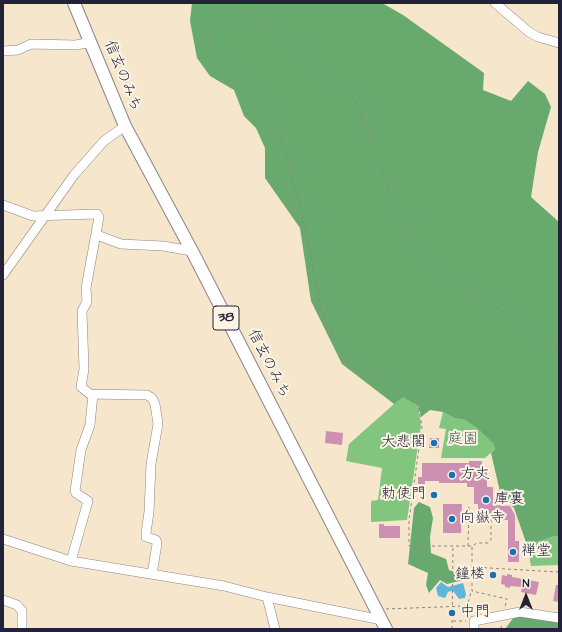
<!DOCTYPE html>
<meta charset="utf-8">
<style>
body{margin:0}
#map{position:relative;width:562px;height:632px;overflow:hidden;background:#f5e6cc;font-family:"Architects Daughter",sans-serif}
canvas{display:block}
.frame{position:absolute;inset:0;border:4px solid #22223b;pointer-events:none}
.north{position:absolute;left:506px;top:576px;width:40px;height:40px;-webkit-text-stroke:3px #fcf5e5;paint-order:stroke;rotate:0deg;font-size:11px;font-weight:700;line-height:16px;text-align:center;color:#22223b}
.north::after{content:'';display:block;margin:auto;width:14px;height:18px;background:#22223b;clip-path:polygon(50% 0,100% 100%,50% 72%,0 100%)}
</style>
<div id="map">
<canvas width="562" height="632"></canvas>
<div class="frame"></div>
<div class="north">N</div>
</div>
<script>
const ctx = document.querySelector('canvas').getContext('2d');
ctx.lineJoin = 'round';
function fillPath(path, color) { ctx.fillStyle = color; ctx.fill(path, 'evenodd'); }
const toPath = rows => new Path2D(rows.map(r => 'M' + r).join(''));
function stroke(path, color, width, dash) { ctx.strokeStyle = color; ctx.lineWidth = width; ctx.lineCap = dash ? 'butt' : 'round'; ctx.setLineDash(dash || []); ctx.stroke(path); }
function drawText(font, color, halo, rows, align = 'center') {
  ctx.font = font + ' "Architects Daughter","Klee One",sans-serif'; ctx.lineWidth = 4; ctx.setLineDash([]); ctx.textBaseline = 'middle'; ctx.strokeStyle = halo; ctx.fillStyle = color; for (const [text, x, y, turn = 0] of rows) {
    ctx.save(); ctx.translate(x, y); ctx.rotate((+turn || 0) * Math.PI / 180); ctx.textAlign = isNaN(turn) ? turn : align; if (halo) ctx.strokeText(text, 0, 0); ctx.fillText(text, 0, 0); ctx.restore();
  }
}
fillPath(toPath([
 [403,396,418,405,421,425,407,520,371,522,371,501,378,500,382,468,346,461,349,444],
 [443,412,454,418,465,420,477,428,493,442,495,449,485,458,441,458,446,429,439,428],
 [555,536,559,537,559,565,531,566,527,545]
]), '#81c57f');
fillPath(toPath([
 [192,3,382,3,403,15,484,73,483,90,511,101,528,81,545,94,551,107,538,152,531,197,559,222,559,537,555,536,527,545,514,508,501,496,491,453,495,449,493,443,477,428,465,420,454,418,443,412,430,410,421,417,418,405,403,397,394,404,342,364,311,301,300,228,265,178,265,148,256,128,244,116,234,90,210,76,197,58,190,21],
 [419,502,430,507,433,518,430,537,431,553,446,559,449,570,462,575,463,580,447,584,440,580,429,593,426,585,428,573,408,564,414,508],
 [524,616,559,622,559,629,505,629,514,617]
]), '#68aa6e');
fillPath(toPath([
 [441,582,448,587,463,583,466,594,465,598,459,599,454,592,451,591,448,592,445,598,438,596,436,588]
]), '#5fb6dc');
fillPath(toPath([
 [326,431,343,433,342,445,325,443],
 [430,438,439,438,439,448,429,448],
 [469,461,482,461,482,470,487,470,487,487,493,487,493,505,510,506,515,515,515,541,519,541,519,562,508,562,508,520,478,519,478,504,474,504,474,487,467,487,467,483,439,483,439,481,425,481,425,484,418,484,418,477,422,477,422,463,469,463],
 [443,504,462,504,461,533,443,533],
 [379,524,384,524,384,526,400,526,400,538,379,538],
 [507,574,512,575,512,577,539,582,536,595,521,592,522,587,510,586,510,588,505,587,505,585,501,584,502,575,507,576],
 [556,585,559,585,559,602,553,601]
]), '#cc91b2');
const minor = toPath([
 [495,3,529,32,538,37,559,43],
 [3,51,18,50,31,44,76,45,91,42],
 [3,205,33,216,97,214,99,217,86,288,87,302,82,311,84,369,81,387,90,394,147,395,152,398,155,404,158,424,151,464,149,512,146,533,146,537,156,540,157,544,152,574],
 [97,235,121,244,163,246,192,251],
 [3,275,74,175,104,141,125,126],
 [3,539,71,561,224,586,267,597,382,620],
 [71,561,88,501,76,493,75,491,81,450,90,425,93,394],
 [267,597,275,629],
 [3,600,17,605,22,611,22,629],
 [474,629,474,621,520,612,559,618]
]);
const major = toPath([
 [74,3,125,126,192,251,386,629]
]);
stroke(minor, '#8c8484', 10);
stroke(major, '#8c8484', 14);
stroke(toPath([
 [491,520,491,540,488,543,477,543,472,546,409,546,409,520,422,426,418,405,351,366,322,314,305,226,279,130,236,82,204,36,250,13,288,42,355,100,391,194,414,241,446,275,559,348],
 [468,546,469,504],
 [472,547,472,591,507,599,505,607],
 [472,567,558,572],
 [386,609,465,606,469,600,471,592],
 [453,621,466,621],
 [452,629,453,547],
 [501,629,502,624]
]), '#8c8484', 1, [3, 3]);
stroke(minor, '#fff', 9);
stroke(major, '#fff', 12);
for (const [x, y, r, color] of [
 [434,443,4,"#1f6fb2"],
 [452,475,4,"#1f6fb2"],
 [434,495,4,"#1f6fb2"],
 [486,500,4,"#1f6fb2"],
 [452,519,4,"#1f6fb2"],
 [513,552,4,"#1f6fb2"],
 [493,575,4,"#1f6fb2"],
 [452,613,4,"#1f6fb2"]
]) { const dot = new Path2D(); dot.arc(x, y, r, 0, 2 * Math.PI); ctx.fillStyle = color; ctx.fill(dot); stroke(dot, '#fcf5e5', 1.5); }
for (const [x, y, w] of [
 [226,318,26]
]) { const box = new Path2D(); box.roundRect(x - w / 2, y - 12, w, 24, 3); ctx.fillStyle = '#fcf5e5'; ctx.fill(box); stroke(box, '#22223b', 1); }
drawText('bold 14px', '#22223b', null, [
 ["38",226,318]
]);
drawText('15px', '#22223b', '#fcf5e5', [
 ["信玄のみち",122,76,68],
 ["信玄のみち",268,364,63]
]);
drawText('15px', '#435b53', '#fcf5e5', [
 ["庭園",463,440]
]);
drawText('15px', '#22223b', '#fcf5e5', [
 ["大悲閣",426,443,"right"],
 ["方丈",460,475],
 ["勅使門",426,495,"right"],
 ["庫裏",494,500],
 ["向嶽寺",460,519],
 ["禅堂",521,552],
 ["鐘楼",485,575,"right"],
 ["中門",460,613]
], 'left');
</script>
